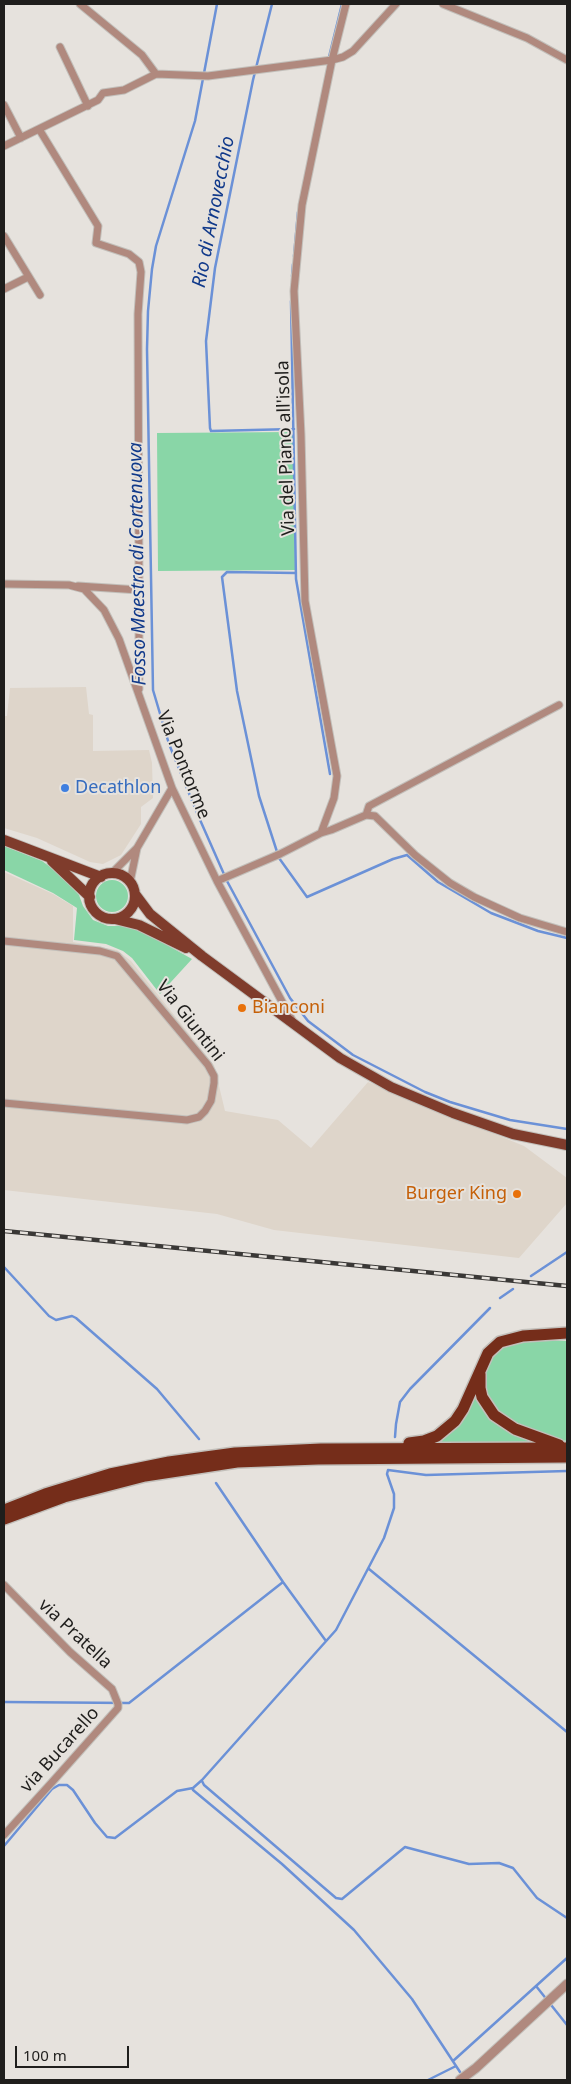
<!DOCTYPE html>
<style>
body{margin:0}
#map{position:relative;width:571px;height:2084px;overflow:hidden;background:#e6e2dd;font-family:"Noto Sans",sans-serif}
canvas{display:block}
.frame{position:absolute;inset:0;border:5px solid #1f1e1c;pointer-events:none}
.scale{position:absolute;left:15px;top:2046px;width:114px;height:22px;box-sizing:border-box;border:2px solid #1f1e1c;border-top:0;padding-left:6px;font-size:15px;line-height:18px;white-space:nowrap;color:#1f1e1c;-webkit-text-stroke:4px #e6e2dd;paint-order:stroke}
</style>
<div id="map">
<canvas width="571" height="2084"></canvas>
<div class="frame"></div>
<div class="scale">100 m</div>
</div>
<script>
const ctx = document.querySelector('canvas').getContext('2d');
ctx.lineJoin = 'round';
function fillPath(path, color) { ctx.fillStyle = color; ctx.fill(path, 'evenodd'); }
const toPath = rows => new Path2D(rows.map(r => 'M' + r).join(''));
function stroke(path, color, width, dash) { ctx.strokeStyle = color; ctx.lineWidth = width; ctx.lineCap = dash ? 'butt' : 'round'; ctx.setLineDash(dash || []); ctx.stroke(path); }
function drawText(font, color, halo, rows, align = 'center') {
  ctx.font = font + ' "Noto Sans",sans-serif'; ctx.lineWidth = 4; ctx.setLineDash([]); ctx.textBaseline = 'middle'; ctx.strokeStyle = halo; ctx.fillStyle = color; for (const [text, x, y, turn = 0] of rows) {
    ctx.save(); ctx.translate(x, y); ctx.rotate((+turn || 0) * Math.PI / 180); ctx.textAlign = isNaN(turn) ? turn : align; if (halo) ctx.strokeText(text, 0, 0); ctx.fillText(text, 0, 0); ctx.restore();
  }
}
fillPath(toPath([
 [86,687,89,714,93,715,93,751,149,750,152,763,153,798,141,807,141,824,121,855,103,864,90,862,37,838,4,828,4,716,7,716,10,688],
 [4,872,53,894,73,906,73,942,117,950,131,961,214,1065,225,1111,278,1120,311,1148,368,1082,524,1146,567,1178,567,1203,519,1258,274,1230,217,1214,4,1190]
]), '#ded5ca');
fillPath(toPath([
 [294,432,295,570,158,571,157,433],
 [4,846,42,861,60,874,79,895,83,906,93,920,108,926,124,926,140,930,192,959,160,994,132,958,123,951,106,944,74,940,77,908,53,893,4,870],
 '96 896a16 16 0 1 1 32 0a16 16 0 1 1-32 0Z',
 [546,1340,567,1341,567,1441,554,1439,519,1427,487,1403,482,1380,490,1360,505,1344,515,1342],
 [475,1391,484,1408,535,1441,534,1443,430,1444]
]), '#89d6a7');
stroke(toPath([
 [217,4,195,121,156,246,152,269,148,311,147,349,153,690,169,744,197,813,227,881,290,998,308,1021,353,1055,425,1092,450,1102,510,1120,567,1129],
 [272,4,253,80,215,268,206,341,210,428,211,431,294,429],
 [329,57,342,4],
 [294,256,298,212],
 [292,276,293,264],
 [291,301,296,579,330,774],
 [296,573,227,572,222,577,237,691,259,796,279,858,307,897,393,859,407,855,438,882,491,913,538,931,567,938],
 [4,1267,49,1316,56,1320,72,1316,76,1318,157,1389,199,1439],
 [531,1276,567,1252],
 [500,1298,513,1289],
 [395,1437,396,1424,400,1402,410,1389,490,1308],
 [216,1483,283,1582,326,1641],
 [369,1569,567,1732],
 [4,1702,129,1703,283,1582],
 [202,1781,204,1785,336,1898,342,1899,405,1847,469,1864,499,1863,513,1868,537,1898,567,1918],
 [193,1788,193,1790,282,1864,354,1930,412,1999,460,2072],
 [4,1846,52,1789,59,1785,67,1785,73,1790,95,1823,107,1837,115,1838,177,1791,193,1788,202,1780,336,1630,384,1538,394,1508,394,1494,387,1474,388,1470,426,1475,567,1471],
 [536,1986,567,2025],
 [453,2061,567,1958],
 [428,2080,456,2066]
]), '#6b91d7', 2.5);
const minor = toPath([
 [80,4,142,55,156,74],
 [443,4,527,38,567,60],
 [60,47,88,106],
 [4,105,21,138],
 [39,129,98,226,96,243,129,254,139,262,141,272,138,314,139,590],
 [4,146,98,100,103,93,124,90,156,74,208,76,332,60,343,57,353,51,396,4],
 [4,236,40,295],
 [4,289,28,277],
 [4,584,69,585,84,589,104,610,119,639,172,788,217,881,293,1022],
 [78,586,139,590,139,689],
 [366,815,369,806,559,705],
 [321,833,334,798,337,776,305,601,301,435,294,291,302,205,332,60,346,4],
 [112,873,137,848,172,788],
 [217,881,280,854,321,833,331,830,366,815,375,816,415,855,450,883,474,897,520,918,567,932],
 [130,882,137,848],
 [4,941,100,951,117,956,208,1065,214,1076,214,1083,211,1101,205,1111,199,1117,187,1120,4,1103],
 [4,1585,70,1652,112,1689,118,1704,118,1708,54,1780,4,1835]
]);
const tertiary = toPath([
 [460,2080,476,2068,567,1984]
]);
const primary = toPath([
 [4,840,101,877],
 [52,861,90,897],
 '89 896a23 23 0 1 1 46 0a23 23 0 1 1-46 0Z',
 [135,894,150,914,202,956,340,1058,391,1087,453,1113,513,1134,567,1145],
 [115,919,139,925,186,948]
]);
const trunk = toPath([
 [480,1374,480,1388,482,1397,494,1415,515,1429,559,1445],
 [409,1443,424,1441,437,1436,455,1421,463,1409,488,1353,500,1342,523,1336,567,1333],
 [4,1510,45,1494,110,1474,169,1462,235,1453,321,1449,567,1448],
 [4,1519,64,1497,145,1476,237,1462,318,1459,567,1457]
]);
stroke(minor, '#c2bfba', 9);
stroke(tertiary, '#c2bfba', 11);
stroke(primary, '#c2bfba', 12);
stroke(trunk, '#c2bfba', 14);
stroke(minor, '#b0897e', 7);
stroke(tertiary, '#b0897e', 9);
stroke(primary, '#7f3c2c', 10);
stroke(trunk, '#752d1a', 11);
const rail = toPath([
 [4,1231,567,1286]
]);
stroke(rail, '#3a3836', 4.5);
stroke(rail, '#e6e2dd', 2.5, [8]);
for (const [x, y, r, color] of [
 [65,788,5,"#3f7fe0"],
 [242,1008,5,"#e8710a"],
 [517,1194,5,"#e8710a"]
]) { const dot = new Path2D(); dot.arc(x, y, r, 0, 2 * Math.PI); ctx.fillStyle = color; ctx.fill(dot); stroke(dot, '#e6e2dd', 2); }
drawText('18px', '#1f1e1c', '#e6e2dd', [
 ["Via del Piano all'isola",286,448,-92],
 ["Via Pontorme",183,765,68],
 ["Via Giuntini",190,1021,52],
 ["via Pratella",75,1634,43],
 ["via Bucarello",60,1750,-48]
]);
drawText('18px', '#366cbe', '#e6e2dd', [
 ["Decathlon",75,788]
], 'left');
drawText('18px', '#c56008', '#e6e2dd', [
 ["Bianconi",252,1008],
 ["Burger King",507,1194,"right"]
], 'left');
drawText('italic 19px', '#10398a', '#e6e2dd', [
 ["Rio di Arnovecchio",214,212,-79],
 ["Fosso Maestro di Cortenuova",138,564,-91]
]);
</script>
